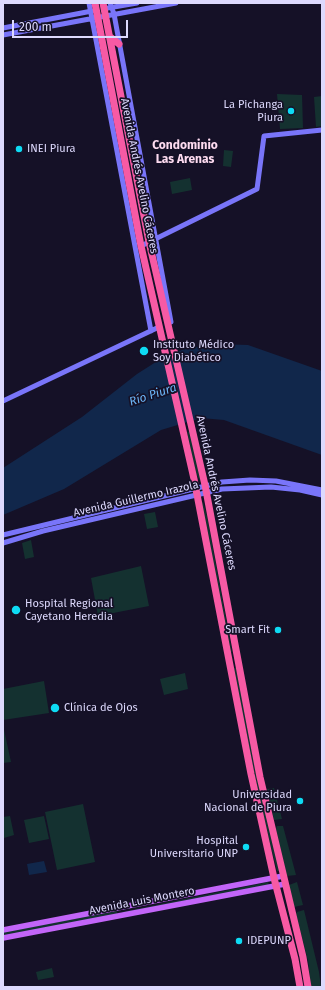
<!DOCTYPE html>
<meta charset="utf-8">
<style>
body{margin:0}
#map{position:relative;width:325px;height:990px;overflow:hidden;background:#151127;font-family:"Fira Sans",sans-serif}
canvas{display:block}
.frame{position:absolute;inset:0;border:4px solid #ddd9fd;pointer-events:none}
.scale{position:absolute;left:12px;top:20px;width:116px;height:18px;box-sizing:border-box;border:2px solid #ddd9fd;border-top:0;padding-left:5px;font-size:12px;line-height:14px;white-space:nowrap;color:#ddd9fd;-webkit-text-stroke:3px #151127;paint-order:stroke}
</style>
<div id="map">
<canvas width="325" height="990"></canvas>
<div class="frame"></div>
<div class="scale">200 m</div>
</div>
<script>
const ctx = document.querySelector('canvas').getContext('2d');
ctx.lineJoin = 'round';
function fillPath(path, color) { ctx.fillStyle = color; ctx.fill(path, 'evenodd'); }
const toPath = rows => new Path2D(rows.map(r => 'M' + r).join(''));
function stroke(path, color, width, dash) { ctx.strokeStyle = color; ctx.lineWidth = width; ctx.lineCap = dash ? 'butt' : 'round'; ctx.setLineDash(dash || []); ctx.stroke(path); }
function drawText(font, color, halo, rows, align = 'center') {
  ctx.font = font + ' "Fira Sans",sans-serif'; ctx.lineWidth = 3.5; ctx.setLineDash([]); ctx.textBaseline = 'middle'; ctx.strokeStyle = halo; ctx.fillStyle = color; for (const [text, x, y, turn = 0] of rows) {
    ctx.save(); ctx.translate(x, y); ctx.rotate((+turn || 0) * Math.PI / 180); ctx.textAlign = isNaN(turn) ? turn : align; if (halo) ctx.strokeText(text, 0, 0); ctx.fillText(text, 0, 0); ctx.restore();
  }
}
fillPath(toPath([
 [277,94,302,95,303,128,280,129],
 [322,96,322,126,316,127,314,97],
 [224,150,233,151,231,167,223,166],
 [190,178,192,190,172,194,170,182],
 [191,431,202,484,196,474,187,432],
 [203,502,207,516,232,652,228,652,201,503],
 [155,512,158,527,147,529,144,514],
 [31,540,34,557,25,559,22,543],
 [141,566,149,606,98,616,91,578],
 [233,668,236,668,280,871,277,871,262,812],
 [185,673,188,689,164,695,160,679],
 [44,681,49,713,3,720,3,689],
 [3,725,11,762,3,763],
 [274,788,282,819,274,820,267,789],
 [83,804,95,862,57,870,45,812],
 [10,816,14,835,4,838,3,817],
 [44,816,49,839,29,843,24,820],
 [277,826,283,826,296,875,287,876,276,829],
 [268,882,269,885,123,913,122,912],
 [297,882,303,905,294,907,289,885],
 [304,910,319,972,321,987,311,987,308,961,296,914,297,912],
 [117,911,117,914,3,936,3,932],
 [52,968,54,977,38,980,36,972]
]), '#143130');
fillPath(toPath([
 [216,344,248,345,322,371,322,455,224,420,201,418,161,430,64,489,3,515,3,468,82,417,137,374,159,360,184,349],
 [44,861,47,872,29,875,27,864]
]), '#11274b');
stroke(toPath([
 [89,3,151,331],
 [110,3,114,14,171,322],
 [108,8,137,3],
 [3,28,92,11],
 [3,35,176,3],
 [141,246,257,189,264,136,322,130],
 [3,401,159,327],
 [3,535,222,482,250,480,276,481,322,490],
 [3,543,43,531,222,489,271,487,300,490,322,495]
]), '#7975f9', 5);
stroke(toPath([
 [3,930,283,876],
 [3,938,285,884]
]), '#c265f8', 5.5);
stroke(toPath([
 [95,3,141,246,194,479,251,774,274,878,295,959,300,987],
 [103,3,149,242,205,485,260,777,303,957,308,987],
 [109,36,119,44]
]), '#f75aa4', 7);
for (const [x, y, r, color] of [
 [291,111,4,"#0edbf4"],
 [19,149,4,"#0edbf4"],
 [144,351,5,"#0edbf4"],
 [16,610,5,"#0edbf4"],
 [278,630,4,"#0edbf4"],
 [55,708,5,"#0edbf4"],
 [300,801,4,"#0edbf4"],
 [246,847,4,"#0edbf4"],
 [239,941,4,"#0edbf4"]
]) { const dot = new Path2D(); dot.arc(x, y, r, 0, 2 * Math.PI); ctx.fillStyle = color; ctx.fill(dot); stroke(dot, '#151127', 1.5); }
drawText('11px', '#ddd9fd', '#151127', [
 ["La Pichanga",283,105,"right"],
 ["Piura",283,118,"right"],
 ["INEI Piura",27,149],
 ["Instituto Médico",153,345],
 ["Soy Diabético",153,358],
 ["Hospital Regional",25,604],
 ["Cayetano Heredia",25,617],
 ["Smart Fit",270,630,"right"],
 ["Clínica de Ojos",64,708],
 ["Universidad",292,795,"right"],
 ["Nacional de Piura",292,808,"right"],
 ["Hospital",238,841,"right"],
 ["Universitario UNP",238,854,"right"],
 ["IDEPUNP",247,941]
], 'left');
drawText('11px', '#ddd9fd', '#151127', [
 ["Avenida Andrés Avelino Cáceres",139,176,79],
 ["Avenida Andrés Avelino Cáceres",216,493,78],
 ["Avenida Guillermo Irazola",136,499,-13],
 ["Avenida Luis Montero",142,901,-11]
]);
drawText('bold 12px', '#fddbf0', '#151127', [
 ["Condominio",185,146],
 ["Las Arenas",185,160]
]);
drawText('italic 12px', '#6cb6f8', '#151127', [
 ["Río Piura",153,395,-18]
]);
</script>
